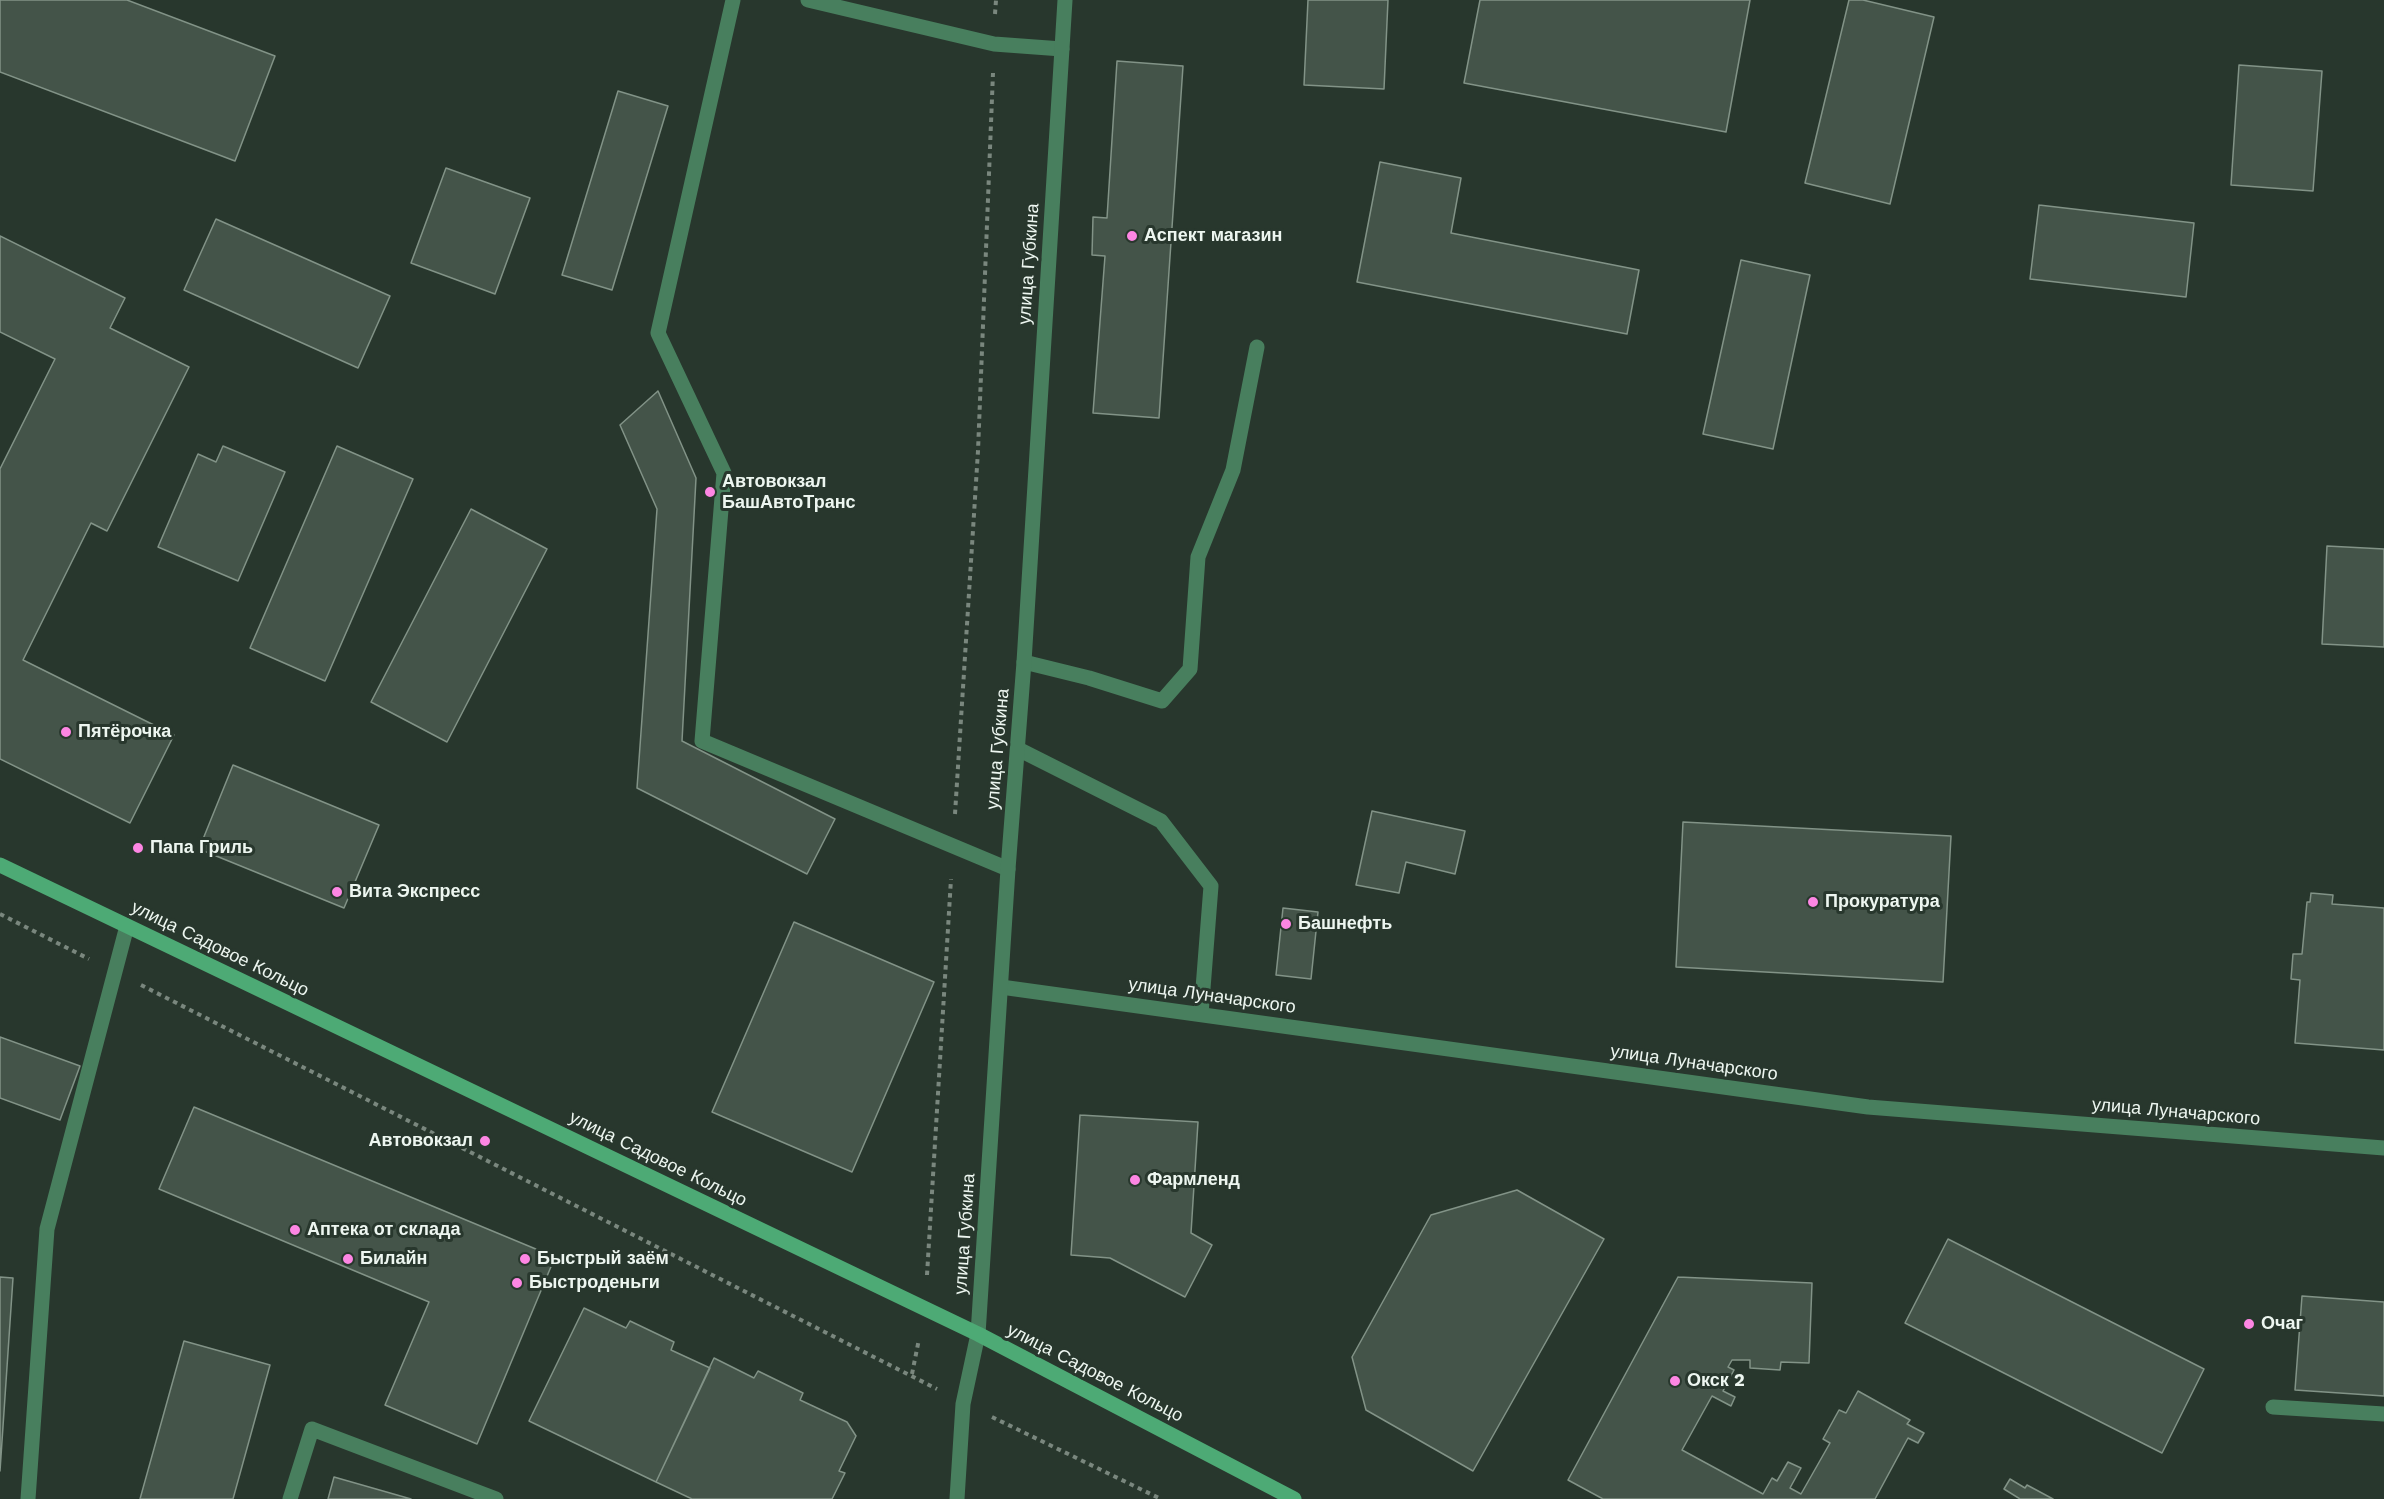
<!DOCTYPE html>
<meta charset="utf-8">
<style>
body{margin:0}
canvas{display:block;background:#28372d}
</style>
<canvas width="2384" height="1499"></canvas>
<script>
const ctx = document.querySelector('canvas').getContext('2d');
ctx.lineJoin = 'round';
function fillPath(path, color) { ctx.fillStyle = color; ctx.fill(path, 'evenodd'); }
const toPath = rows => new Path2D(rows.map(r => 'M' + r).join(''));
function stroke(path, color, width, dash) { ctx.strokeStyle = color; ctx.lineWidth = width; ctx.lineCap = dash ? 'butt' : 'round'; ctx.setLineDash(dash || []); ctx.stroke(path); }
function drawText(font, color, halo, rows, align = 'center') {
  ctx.font = font + ' "Work Sans",sans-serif'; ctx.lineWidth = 6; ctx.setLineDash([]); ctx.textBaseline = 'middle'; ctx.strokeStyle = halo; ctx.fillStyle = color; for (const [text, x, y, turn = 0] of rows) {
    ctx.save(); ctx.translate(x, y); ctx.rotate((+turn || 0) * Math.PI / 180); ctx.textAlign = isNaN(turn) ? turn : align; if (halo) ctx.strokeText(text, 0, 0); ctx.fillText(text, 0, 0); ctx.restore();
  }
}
const building = toPath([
 [0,0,127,0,275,56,235,161,0,72,0,0],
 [1308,0,1388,0,1384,89,1304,85,1308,0],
 [1480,0,1750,0,1726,132,1464,83,1480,0],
 [1849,0,1863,0,1934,17,1890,204,1805,183,1849,0],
 [1117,61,1183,66,1159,418,1093,413,1105,256,1092,255,1093,217,1107,218,1117,61],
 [2239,65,2322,71,2313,191,2231,185,2239,65],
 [618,91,668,106,612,290,562,275,618,91],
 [1380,162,1461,178,1451,233,1639,270,1627,334,1357,282,1380,162],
 [446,168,530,198,495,294,411,263,446,168],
 [2039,205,2194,223,2186,297,2030,279,2039,205],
 [216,219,390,296,358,368,184,290,216,219],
 [0,236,125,298,110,328,189,367,107,531,91,523,23,660,174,735,130,823,0,759,0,469,55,359,0,332,0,236],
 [1741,260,1810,275,1773,449,1703,434,1741,260],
 [658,391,696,478,682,741,835,819,807,874,637,788,657,509,620,425,658,391],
 [223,446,285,472,238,581,158,547,198,454,216,462,223,446],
 [337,446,413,479,325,681,250,648,337,446],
 [471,509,547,549,447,742,371,702,471,509],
 [2327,546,2384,549,2384,647,2322,644,2327,546],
 [233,765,379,825,344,908,199,849,233,765],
 [1372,811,1465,831,1455,874,1406,862,1399,893,1356,885,1372,811],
 [1683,822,1951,836,1943,982,1676,967,1683,822],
 [2311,893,2333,895,2332,904,2384,908,2384,1050,2295,1043,2300,980,2291,979,2293,954,2302,954,2307,902,2310,902,2311,893],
 [1283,908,1318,912,1311,979,1276,975,1283,908],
 [794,922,934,982,852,1172,712,1112,794,922],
 [0,1037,80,1066,60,1120,0,1098,0,1037],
 [194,1107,555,1257,477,1444,385,1405,429,1302,159,1189,194,1107],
 [1080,1115,1198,1122,1191,1233,1212,1245,1185,1297,1110,1258,1071,1255,1080,1115],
 [1517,1190,1604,1239,1473,1471,1366,1410,1352,1357,1431,1215,1517,1190],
 [1948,1239,2204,1369,2162,1453,1905,1323,1948,1239],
 [0,1277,13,1278,0,1471,0,1277],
 [1678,1277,1812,1283,1809,1363,1781,1362,1780,1370,1750,1368,1750,1360,1732,1360,1728,1367,1734,1370,1723,1391,1735,1397,1731,1406,1712,1396,1682,1450,1763,1494,1772,1478,1777,1481,1788,1462,1801,1468,1790,1488,1801,1494,1830,1443,1823,1439,1839,1410,1846,1413,1858,1391,1910,1420,1907,1424,1924,1433,1918,1443,1908,1438,1875,1499,1603,1499,1568,1480,1678,1277],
 [2302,1296,2384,1302,2384,1396,2295,1390,2302,1296],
 [584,1308,626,1328,630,1321,674,1342,671,1350,710,1368,656,1482,529,1421,584,1308],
 [184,1341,270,1365,233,1499,140,1499,184,1341],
 [714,1358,754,1378,758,1371,803,1393,800,1400,847,1422,856,1436,839,1471,845,1473,832,1499,692,1499,656,1482,714,1358],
 [334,1477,411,1499,328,1499,334,1477],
 [2010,1479,2025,1488,2027,1485,2053,1499,2020,1499,2004,1489,2010,1479]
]);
fillPath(building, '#445449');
stroke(building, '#829387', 1.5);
stroke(toPath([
 [995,14,996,0],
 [955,814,978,451,993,73],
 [0,914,89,959],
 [141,985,937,1389],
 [927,1275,951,879],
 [912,1374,919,1339],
 [992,1417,1161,1499]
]), '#7a877e', 4, [4.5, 4.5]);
stroke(toPath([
 [733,0,658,333,724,473,702,741,1008,869],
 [808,0,994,44,1062,49],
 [1024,662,1089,678,1162,701,1190,669,1198,557,1233,470,1257,347],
 [1018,749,1161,821,1211,886,1201,1014],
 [2273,1407,2384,1414],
 [28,1499,47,1229,127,926],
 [290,1499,312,1429,496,1499]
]), '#487f5e', 15);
stroke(toPath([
 [1001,987,1868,1107,2384,1148]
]), '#487f5e', 15);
stroke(toPath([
 [957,1499,963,1404,978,1334,1008,869,1024,662,1065,0]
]), '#487f5e', 15);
stroke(toPath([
 [0,865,978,1334,1294,1499]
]), '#4daa75', 15);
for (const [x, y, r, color] of [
 [1132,236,6,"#fd86e3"],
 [710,492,6,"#fd86e3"],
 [66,732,6,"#fd86e3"],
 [138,848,6,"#fd86e3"],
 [337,892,6,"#fd86e3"],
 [1813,902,6,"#fd86e3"],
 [1286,924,6,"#fd86e3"],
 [485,1141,6,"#fd86e3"],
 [1135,1180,6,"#fd86e3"],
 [295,1230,6,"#fd86e3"],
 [348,1259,6,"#fd86e3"],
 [525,1259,6,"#fd86e3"],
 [517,1283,6,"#fd86e3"],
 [2249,1324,6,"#fd86e3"],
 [1675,1381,6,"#fd86e3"]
]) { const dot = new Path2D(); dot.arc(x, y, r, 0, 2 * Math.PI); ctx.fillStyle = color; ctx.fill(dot); stroke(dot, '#28372d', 2); }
drawText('bold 18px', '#edf6f0', '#28372d', [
 ["Аспект магазин",1144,236],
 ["Автовокзал",722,482],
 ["БашАвтоТранс",722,503],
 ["Пятёрочка",78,732],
 ["Папа Гриль",150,848],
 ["Вита Экспресс",349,892],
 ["Прокуратура",1825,902],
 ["Башнефть",1298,924],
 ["Автовокзал",473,1141,"right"],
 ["Фармленд",1147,1180],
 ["Аптека от склада",307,1230],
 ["Билайн",360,1259],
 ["Быстрый заём",537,1259],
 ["Быстроденьги",529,1283],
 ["Очаг",2261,1324],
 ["Окск 2",1687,1381]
], 'left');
drawText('18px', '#edf6f0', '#28372d', [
 ["улица Губкина",1029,264,-86],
 ["улица Губкина",998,749,-85],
 ["улица Садовое Кольцо",220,949,26],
 ["улица Луначарского",1212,996,8],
 ["улица Луначарского",1694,1063,8],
 ["улица Луначарского",2176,1112,5],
 ["улица Садовое Кольцо",658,1159,26],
 ["улица Губкина",965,1234,-86],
 ["улица Садовое Кольцо",1095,1373,27]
]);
</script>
